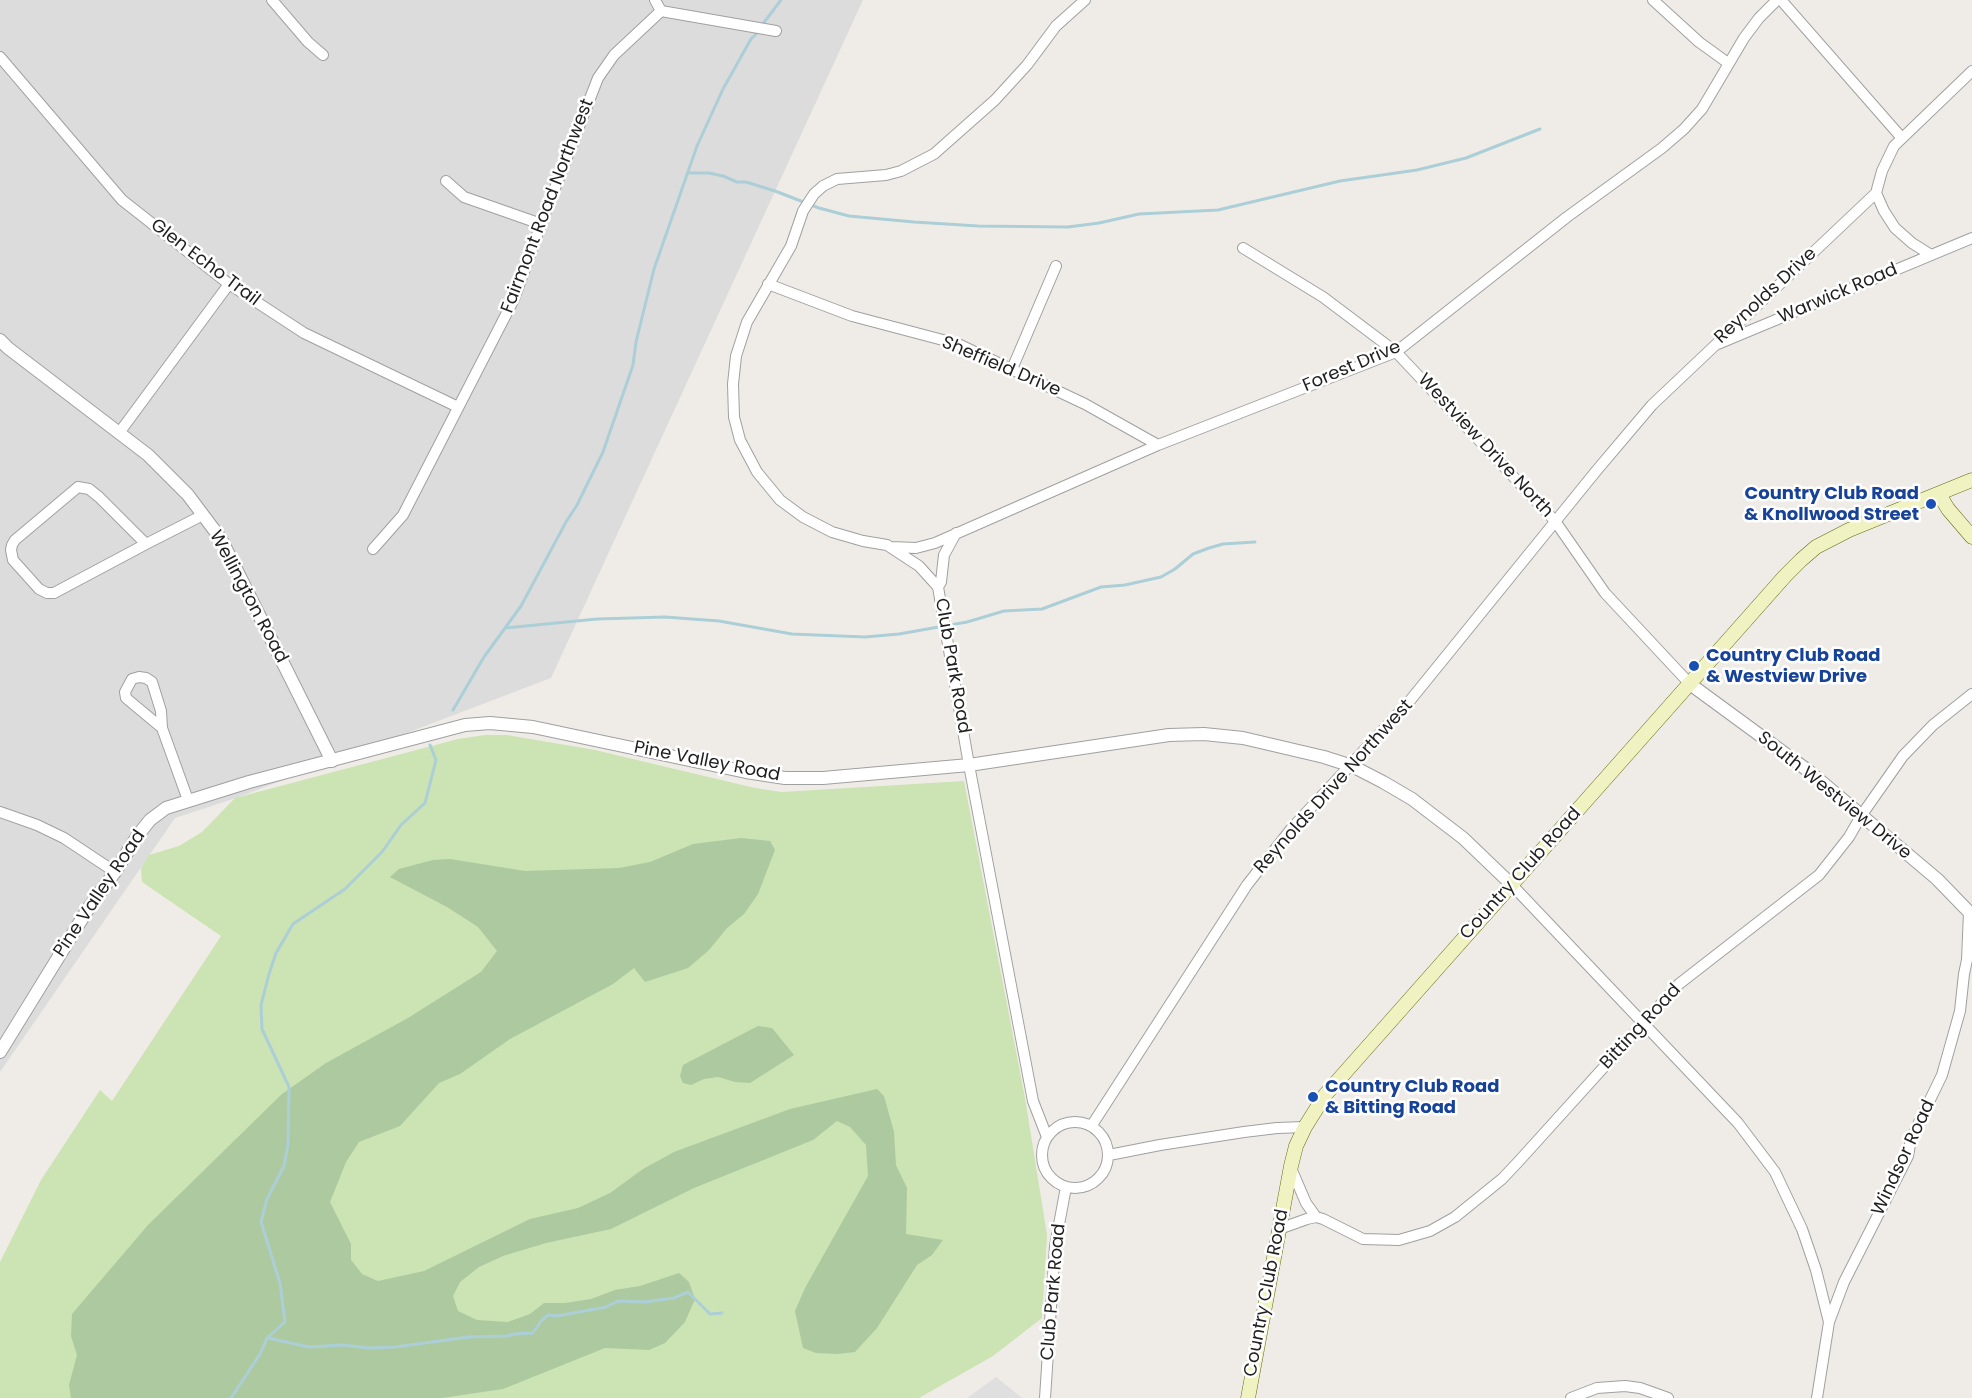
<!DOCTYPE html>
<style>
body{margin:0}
canvas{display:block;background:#efece7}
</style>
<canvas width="1972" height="1398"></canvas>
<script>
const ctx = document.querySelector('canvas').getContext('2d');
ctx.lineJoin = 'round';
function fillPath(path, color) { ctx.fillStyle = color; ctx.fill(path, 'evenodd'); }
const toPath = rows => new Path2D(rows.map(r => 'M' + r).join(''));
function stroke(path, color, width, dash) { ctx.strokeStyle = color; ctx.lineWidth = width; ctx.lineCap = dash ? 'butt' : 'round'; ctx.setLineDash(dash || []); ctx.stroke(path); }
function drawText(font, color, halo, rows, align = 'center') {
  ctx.font = font + ' Poppins,sans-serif'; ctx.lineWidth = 5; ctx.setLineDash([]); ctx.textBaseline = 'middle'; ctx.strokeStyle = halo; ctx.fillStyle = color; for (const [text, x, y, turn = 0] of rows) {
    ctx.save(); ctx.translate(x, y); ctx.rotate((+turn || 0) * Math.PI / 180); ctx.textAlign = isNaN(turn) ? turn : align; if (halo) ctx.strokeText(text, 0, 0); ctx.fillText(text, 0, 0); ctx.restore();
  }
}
fillPath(toPath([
 [0,0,863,0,551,678,236,798,175,818,0,1072]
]), '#dddcdc');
fillPath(toPath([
 [485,735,507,735,595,750,755,788,782,792,964,781,1025,1098,1047,1235,1042,1318,993,1356,919,1398,0,1398,0,1262,41,1180,100,1090,112,1101,221,936,142,882,141,868,149,855,179,846,202,832,235,798,458,739]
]), '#cce3b3');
fillPath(toPath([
 [741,838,770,841,775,850,758,894,744,914,727,928,709,950,688,968,645,982,634,968,613,984,510,1039,460,1074,439,1083,400,1126,359,1142,346,1162,330,1202,351,1244,351,1260,362,1274,378,1281,424,1271,530,1219,578,1208,610,1193,643,1169,674,1152,790,1109,877,1089,884,1096,894,1132,896,1165,907,1188,906,1234,943,1240,932,1255,917,1265,877,1328,855,1352,837,1354,816,1353,803,1348,795,1311,805,1288,868,1176,866,1145,850,1127,837,1121,813,1140,694,1188,611,1229,546,1243,503,1256,479,1267,460,1282,453,1296,458,1311,477,1320,508,1322,530,1314,544,1303,565,1303,591,1299,615,1290,640,1286,679,1273,689,1282,695,1299,685,1322,665,1343,649,1350,605,1348,503,1389,442,1398,71,1398,69,1385,77,1355,71,1336,72,1314,148,1225,282,1094,326,1063,408,1018,481,972,497,951,478,927,447,907,390,877,399,869,433,860,450,859,525,871,619,868,650,862,693,844],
 [758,1026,772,1028,794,1055,750,1083,735,1082,718,1077,704,1079,691,1085,683,1083,680,1076,683,1065]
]), '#adc9a0');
fillPath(toPath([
 [996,1377,1022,1398,967,1398]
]), '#dfdfdf');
stroke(toPath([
 [762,25,781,0],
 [688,173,709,173,723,176,737,182,746,182,775,191,819,208,849,216,914,222,978,226,1068,227,1099,223,1139,214,1218,210,1340,181,1417,170,1466,158,1540,129],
 [505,628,597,619,665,617,719,621,792,634,865,637,899,634,967,622,1004,611,1042,609,1101,587,1125,585,1161,577,1175,569,1193,554,1209,548,1223,544,1255,542],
 [453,710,484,657,521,606,566,522,577,505,603,452,633,365,636,342,654,269,697,146,723,89,751,39,759,31],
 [268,1338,309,1347,342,1345,369,1348,395,1347,469,1337,508,1336,514,1334,533,1333,541,1321,548,1315,557,1316,606,1307,618,1301,644,1302,674,1298,688,1292,710,1314,722,1313],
 [231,1398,260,1354,267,1338,285,1322,280,1283,261,1222,267,1199,284,1166,288,1144,289,1087,262,1029,261,1005,269,974,276,953,293,924,345,889,382,852,401,825,425,803,436,760,430,745]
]), '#accfd7', 3);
const minor = toPath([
 [272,0,308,42,323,55],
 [655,0,661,11],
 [1653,0,1699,42,1728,63],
 [1781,0,1901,137],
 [661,11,776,31],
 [0,57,122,200,229,284,304,333,458,407],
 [446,181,464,197,541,224],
 [1876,193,1884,211,1895,228,1912,243,1931,255],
 [1243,248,1323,297,1396,352,1555,521,1605,593,1690,684],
 [768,284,852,316,958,344,1085,404,1158,445],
 [1718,344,1972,238],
 [1012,369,1056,266],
 [119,433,229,284],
 [78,487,89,489,99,497,146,544,54,593,47,593,39,589,13,560,11,550,12,545,15,540,78,487],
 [146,544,203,515],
 [891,547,916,548,935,543,1158,445,1396,352,1567,217,1662,148,1684,129,1702,109,1744,38,1759,18,1777,0],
 [373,549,403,515,514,299,541,224,598,78,614,55,661,11],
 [938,587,941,582,944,555,956,533],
 [162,728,161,711,152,682,146,678,139,677,132,679,125,692,126,698,162,728,188,800],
 [0,812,37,825,64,838,115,872],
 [1512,885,1738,1123,1775,1172,1802,1229,1816,1270,1829,1322],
 '1042 1155a33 33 0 1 1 66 0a33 33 0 1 1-66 0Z',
 [1092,1125,1247,885,1291,829,1408,703,1597,470,1652,405,1876,193,1882,171,1894,146,1972,71],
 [1047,1137,1033,1101,969,765,938,587,919,566,887,545,863,541,832,532,803,517,780,500,757,472,740,440,734,417,733,384,736,356,747,322,791,246,803,211,814,194,823,186,837,179,886,175,901,171,934,154,995,100,1027,65,1056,26,1085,0],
 [1109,1155,1160,1145,1244,1132,1277,1128,1305,1127],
 [1291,1168,1306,1203,1316,1217,1323,1219,1363,1239,1399,1240,1430,1231,1455,1217,1502,1179,1519,1161,1679,984,1819,875,1849,837,1861,816,1903,756,1933,725,1972,694],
 [1279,1229,1307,1219,1316,1217],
 [1045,1398,1055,1246,1066,1187],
 [1571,1398,1597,1388,1625,1386,1640,1388,1668,1398],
 [1817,1398,1829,1322,1844,1282,1908,1156,1911,1139,1942,1075,1960,1011,1964,974,1967,960,1969,912]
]);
const tertiary = toPath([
 [0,340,8,348,148,455,188,495,221,539,332,761],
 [1690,684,1810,772,1937,879,1972,915],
 [0,1052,88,909,115,872,138,835,150,820,166,808,249,782,465,725,490,723,533,727,746,772,785,778,823,778,969,765,1169,735,1204,734,1243,738,1324,757,1352,766,1383,782,1412,799,1463,838,1512,885]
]);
const secondary = toPath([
 [1939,494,1948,509,1972,537],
 [1248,1398,1291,1166,1296,1146,1305,1127,1325,1095,1785,576,1801,560,1816,547,1849,530,1972,480]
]);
stroke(minor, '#a0a0a0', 12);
stroke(tertiary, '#a0a0a0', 14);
stroke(secondary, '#636a12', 15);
stroke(minor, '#fff', 10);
stroke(tertiary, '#fff', 12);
stroke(secondary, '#f1f2c1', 14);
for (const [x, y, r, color] of [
 [1931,504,6,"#1a4fb4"],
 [1694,666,6,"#1a4fb4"],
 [1313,1097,6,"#1a4fb4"]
]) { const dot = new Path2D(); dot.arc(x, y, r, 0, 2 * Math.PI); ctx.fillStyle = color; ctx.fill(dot); stroke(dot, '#fff', 2); }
drawText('18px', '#1f1f1f', '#fff', [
 ["Fairmont Road Northwest",548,206,-69],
 ["Glen Echo Trail",205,263,37],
 ["Warwick Road",1838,294,-23],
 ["Reynolds Drive",1766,296,-43],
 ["Sheffield Drive",1001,367,23],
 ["Forest Drive",1352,367,-23],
 ["Westview Drive North",1485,446,47],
 ["Wellington Road",248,597,62],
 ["Club Park Road",952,666,80],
 ["Pine Valley Road",707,762,11],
 ["Reynolds Drive Northwest",1334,787,-48],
 ["South Westview Drive",1834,796,39],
 ["Country Club Road",1521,874,-48],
 ["Pine Valley Road",100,894,-56],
 ["Bitting Road",1641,1027,-47],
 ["Windsor Road",1904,1158,-65],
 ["Club Park Road",1054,1292,-85],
 ["Country Club Road",1267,1293,-79]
]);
drawText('bold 18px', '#164399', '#fff', [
 ["Country Club Road",1919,494,"right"],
 ["& Knollwood Street",1919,515,"right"],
 ["Country Club Road",1706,656],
 ["& Westview Drive",1706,677],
 ["Country Club Road",1325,1087],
 ["& Bitting Road",1325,1108]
], 'left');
</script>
